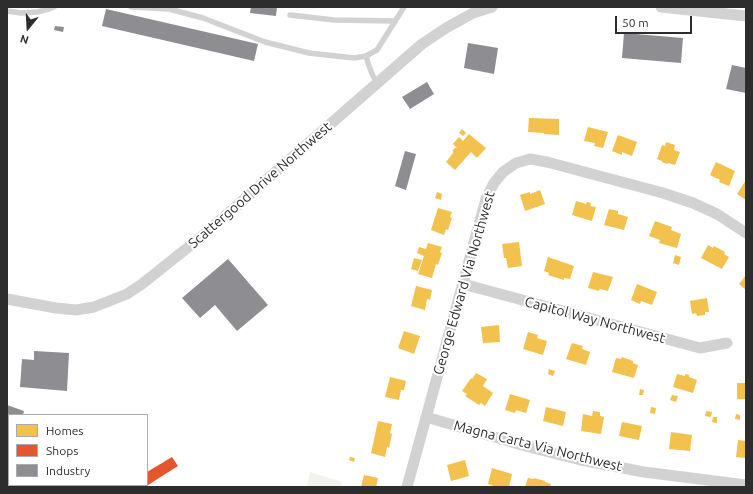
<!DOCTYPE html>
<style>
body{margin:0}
#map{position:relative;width:753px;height:494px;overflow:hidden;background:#fff;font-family:Ubuntu,sans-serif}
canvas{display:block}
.frame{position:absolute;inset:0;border:8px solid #2d2d2d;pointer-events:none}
.legend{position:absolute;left:8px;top:414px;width:140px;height:72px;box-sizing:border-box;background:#fff;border:1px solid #ababab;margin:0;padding:5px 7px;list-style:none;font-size:12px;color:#2d2d2d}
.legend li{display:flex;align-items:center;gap:8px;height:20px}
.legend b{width:20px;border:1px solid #ababab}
.north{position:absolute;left:8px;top:8px;width:40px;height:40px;-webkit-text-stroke:3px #fff;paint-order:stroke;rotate:198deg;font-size:11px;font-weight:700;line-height:16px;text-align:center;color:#2d2d2d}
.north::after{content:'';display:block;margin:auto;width:14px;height:18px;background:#2d2d2d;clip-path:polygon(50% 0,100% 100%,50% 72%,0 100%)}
.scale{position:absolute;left:615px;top:16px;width:77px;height:18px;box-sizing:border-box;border:2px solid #2d2d2d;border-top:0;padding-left:5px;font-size:12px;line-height:14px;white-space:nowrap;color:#2d2d2d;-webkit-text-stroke:3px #fff;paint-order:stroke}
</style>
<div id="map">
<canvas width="753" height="494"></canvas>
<div class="frame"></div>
<ul class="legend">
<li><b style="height:11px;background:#f2c14e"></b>Homes</li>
<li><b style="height:11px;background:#e4572e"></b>Shops</li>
<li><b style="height:11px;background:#8d8d92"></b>Industry</li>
</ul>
<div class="north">N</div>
<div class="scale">50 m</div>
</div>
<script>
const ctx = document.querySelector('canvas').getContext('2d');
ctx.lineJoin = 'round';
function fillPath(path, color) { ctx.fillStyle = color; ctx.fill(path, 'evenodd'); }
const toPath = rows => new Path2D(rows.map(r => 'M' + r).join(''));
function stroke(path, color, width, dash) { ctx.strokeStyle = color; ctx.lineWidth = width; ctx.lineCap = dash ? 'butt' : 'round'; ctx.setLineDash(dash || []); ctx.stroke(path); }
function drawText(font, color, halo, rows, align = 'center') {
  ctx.font = font + ' Ubuntu,sans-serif'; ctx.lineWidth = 4; ctx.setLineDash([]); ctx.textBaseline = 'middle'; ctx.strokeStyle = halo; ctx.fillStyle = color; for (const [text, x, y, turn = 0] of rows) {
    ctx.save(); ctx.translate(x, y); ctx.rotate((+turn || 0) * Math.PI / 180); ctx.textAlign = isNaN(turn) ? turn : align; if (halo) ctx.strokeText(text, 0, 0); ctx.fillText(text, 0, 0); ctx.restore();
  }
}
fillPath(toPath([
 [310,472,342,482,341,487,307,487]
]), '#f2f3eb');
fillPath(toPath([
 [529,118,559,119,559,135,544,134,544,133,528,132],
 [588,127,608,132,603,148,594,146,595,143,584,141],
 [462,129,466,133,463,136,459,133],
 [469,134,486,148,477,158,471,152,455,170,446,162,453,153,453,150,455,148,457,148,453,144,459,137,463,141],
 [618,135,637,142,632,156,622,152,622,155,612,151],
 [666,142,675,145,674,150,680,152,675,165,668,163,667,164,662,162,662,161,657,159,662,145,665,146],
 [716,162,735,171,729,186,719,182,720,180,710,175],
 [746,180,746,200,737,194],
 [540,190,545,204,525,211,520,195,530,192,530,194],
 [437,192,442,194,441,200,435,198],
 [576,201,586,204,587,202,591,203,590,206,596,207,592,221,572,215],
 [438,208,452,212,450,217,452,218,448,230,446,229,444,235,431,230],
 [609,209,618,211,618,214,628,217,624,230,604,225],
 [655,221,672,227,671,230,681,234,677,248,659,243,660,240,649,236],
 [519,242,522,266,508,268,506,258,504,258,502,244],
 [428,243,442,247,440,252,442,253,438,265,436,264,432,278,418,274,424,256,417,253,419,247,426,249],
 [708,245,713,248,714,246,725,252,724,254,729,257,722,269,701,258],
 [675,255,681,257,679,265,673,263],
 [548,257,574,266,570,279,564,278,564,280,548,275,549,273,544,271],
 [414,258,422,260,418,271,411,269],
 [593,272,613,277,608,291,600,289,599,291,588,288],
 [746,275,746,290,739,284],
 [637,284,657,292,652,305,641,301,640,304,631,300],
 [416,286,432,290,430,300,427,299,425,310,411,306],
 [707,298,709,312,705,312,705,315,697,316,696,313,692,314,690,301],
 [499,325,500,342,483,343,481,327],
 [404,331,420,336,414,354,398,348],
 [528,332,538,335,537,338,547,341,543,355,523,349],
 [572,343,583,346,582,349,590,352,586,365,566,359],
 [622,357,633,361,633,363,638,365,634,378,612,372,616,358,621,359],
 [549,369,555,371,553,376,548,374],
 [476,373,487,379,483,386,493,393,485,406,481,403,479,405,465,396,467,394,462,391,471,378,472,379],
 [677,374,685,376,685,374,689,375,689,377,697,380,693,393,673,387],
 [390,377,406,381,404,390,401,390,399,400,385,397],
 [737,383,746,383,746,399,737,399],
 [640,389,644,390,643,395,639,395],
 [510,394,530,400,526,413,516,410,515,413,505,410],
 [672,395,678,396,676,402,670,400],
 [546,407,566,412,563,426,543,421],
 [651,407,656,408,655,414,650,413],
 [593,411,600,412,600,416,604,417,601,434,581,431,583,414,592,416],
 [706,411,712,412,711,417,705,416],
 [736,414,740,415,740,420,735,419],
 [713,417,717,417,717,423,712,422],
 [378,421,392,424,390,433,392,434,389,448,387,447,385,457,371,453],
 [622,422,642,426,639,440,619,436],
 [671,432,692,435,690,451,669,449],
 [738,440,746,441,746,458,736,457],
 [350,457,355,458,354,462,349,460],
 [465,460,469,476,451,481,447,465],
 [492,468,512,474,509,487,496,487,488,484],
 [364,475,378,478,376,487,361,487],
 [528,478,534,479,534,478,545,481,545,482,551,484,550,487,525,487]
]), '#f2c14e');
fillPath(toPath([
 [172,457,178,466,148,485,147,472]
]), '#e4572e');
fillPath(toPath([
 [251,7,277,7,276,16,250,13],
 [106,9,258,44,254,61,102,26],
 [55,26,64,27,63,32,54,30],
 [624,33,683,38,681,63,622,58],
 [468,43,498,48,494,74,464,68],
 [732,65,746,68,746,93,726,89],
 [427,82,434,94,410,109,402,97],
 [405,151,416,154,406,190,395,186],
 [228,259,268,305,237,331,215,305,200,318,182,298],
 [34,351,69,353,67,391,20,387,22,359,34,360],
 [7,405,24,411,23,415,9,415,9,457,7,456]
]), '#8d8d92');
stroke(toPath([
 [131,7,169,9,203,18,265,42,309,53,354,58,366,56],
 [7,11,21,13,37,12,49,9,54,7],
 [290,15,334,20,395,21],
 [377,83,373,76,369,66,366,56,377,50,404,7]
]), '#d2d2d2', 5.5);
stroke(toPath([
 [661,7,746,16],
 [463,284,700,348,727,343],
 [7,299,56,308,76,310,94,307,127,294,142,284,201,237,422,44,446,28,473,13,492,7],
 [426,417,529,447,581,460,644,472,746,485],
 [407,487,486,199,494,183,503,172,516,163,530,159,547,162,663,193,693,203,717,214,746,233]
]), '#d2d2d2', 11);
drawText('14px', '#2d2d2d', '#fff', [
 ["Scattergood Drive Northwest",260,185,-41],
 ["George Edward Via Northwest",464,283,-74],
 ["Capitol Way Northwest",595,320,15],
 ["Magna Carta Via Northwest",538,446,14]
]);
</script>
